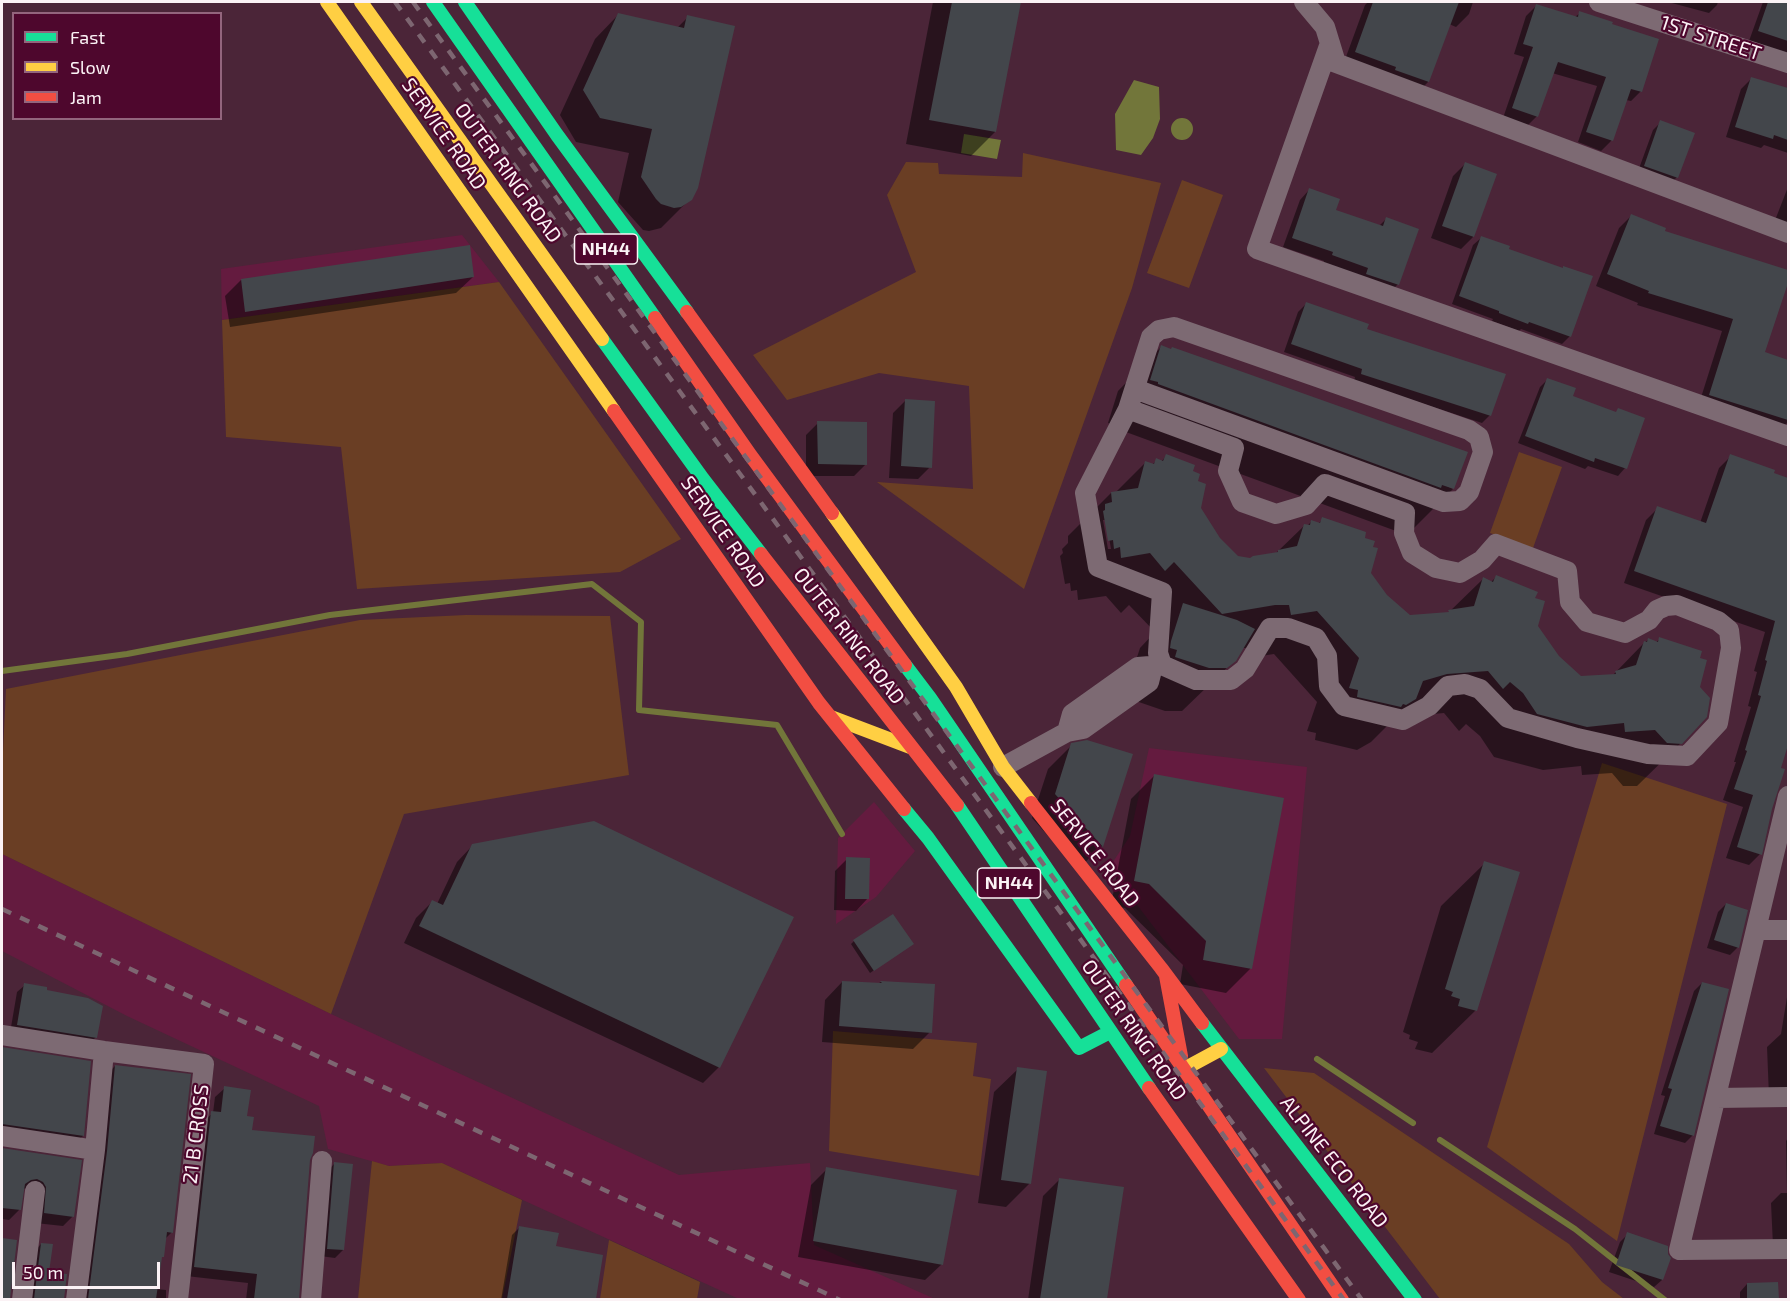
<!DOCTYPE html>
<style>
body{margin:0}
#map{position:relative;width:1790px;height:1301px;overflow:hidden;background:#4b2538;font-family:"Exo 2",sans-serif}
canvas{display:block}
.frame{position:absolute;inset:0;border:3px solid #fbf2f5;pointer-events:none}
.legend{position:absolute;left:12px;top:12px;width:210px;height:108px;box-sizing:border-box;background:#4e072d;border:2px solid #93657d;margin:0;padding:8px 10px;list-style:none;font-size:18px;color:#fbf2f5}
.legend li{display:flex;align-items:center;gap:12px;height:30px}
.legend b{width:30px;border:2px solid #93657d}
.scale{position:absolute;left:12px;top:1262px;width:148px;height:27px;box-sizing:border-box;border:3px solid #fbf2f5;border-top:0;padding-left:8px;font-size:18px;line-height:21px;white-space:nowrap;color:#fbf2f5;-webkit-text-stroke:4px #4e072d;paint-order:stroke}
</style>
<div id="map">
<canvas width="1790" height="1301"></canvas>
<div class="frame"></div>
<ul class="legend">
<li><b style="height:8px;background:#16e098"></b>Fast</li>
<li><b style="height:8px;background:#ffcf43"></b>Slow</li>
<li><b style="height:8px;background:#f24e42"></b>Jam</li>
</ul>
<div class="scale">50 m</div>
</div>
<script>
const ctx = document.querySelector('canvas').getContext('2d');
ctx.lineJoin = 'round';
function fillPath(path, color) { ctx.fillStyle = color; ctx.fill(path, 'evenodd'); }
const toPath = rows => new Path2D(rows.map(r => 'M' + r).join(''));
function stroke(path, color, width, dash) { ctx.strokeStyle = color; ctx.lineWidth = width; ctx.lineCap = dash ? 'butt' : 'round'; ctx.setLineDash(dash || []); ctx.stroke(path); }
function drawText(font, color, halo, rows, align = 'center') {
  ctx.font = font + ' "Exo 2",sans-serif'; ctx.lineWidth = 4.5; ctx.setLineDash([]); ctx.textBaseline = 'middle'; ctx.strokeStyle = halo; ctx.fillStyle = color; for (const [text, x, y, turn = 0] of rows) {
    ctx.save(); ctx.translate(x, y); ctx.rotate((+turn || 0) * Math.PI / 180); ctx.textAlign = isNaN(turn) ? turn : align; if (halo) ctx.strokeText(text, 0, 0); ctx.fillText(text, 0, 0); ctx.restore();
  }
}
fillPath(toPath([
 [462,235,499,282,222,320,221,269],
 [1149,748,1307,767,1282,1039,1239,1039,1109,868,1130,836],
 [874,802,915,851,876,897,836,924,838,838],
 [2,854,331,1014,679,1175,810,1163,814,1245,935,1299,739,1299,442,1163,389,1166,328,1149,319,1106,127,1016,2,951]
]), '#641b3f');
fillPath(toPath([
 [1023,153,1161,183,1132,288,1024,589,877,482,973,489,969,386,879,373,787,400,753,355,916,272,887,195,906,162,938,163,939,174,1022,177],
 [1182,180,1223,195,1189,288,1147,273],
 [499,282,681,539,620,572,357,589,341,447,226,437,222,320],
 [1519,452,1562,467,1533,548,1490,533],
 [466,615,610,616,629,775,404,814,331,1014,2,854,2,773,6,689,360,620],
 [1602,763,1727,804,1617,1241,1487,1147],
 [833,1031,977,1043,973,1076,991,1079,979,1176,829,1151],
 [1264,1068,1314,1073,1569,1244,1602,1282,1624,1299,1440,1299],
 [372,1161,389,1166,442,1163,522,1200,502,1299,358,1299],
 [609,1240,700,1282,697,1299,600,1299]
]), '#6a3e24');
fillPath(toPath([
 [1134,80,1159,87,1160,119,1153,138,1141,155,1116,150,1115,114],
 '1171 129a11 11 0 1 1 22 0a11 11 0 1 1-22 0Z',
 [964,134,1001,140,997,159,961,153]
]), '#72763a');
fillPath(toPath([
 [933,2,1019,2,995,132,971,156,906,144],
 [1368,2,1473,2,1469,14,1456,27,1449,24,1428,82,1415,95,1343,65,1365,5],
 [1668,2,1718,2,1717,5,1709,13],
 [1763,2,1788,2,1788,54,1749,41],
 [1536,6,1575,17,1580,13,1641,91,1631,101,1626,100,1611,141,1601,151,1578,142,1597,86,1552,73,1537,116,1527,126,1503,118,1524,57,1514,54,1526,16],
 [618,15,677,28,688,17,690,199,661,228,649,231,643,230,618,202,629,153,576,142,560,115,595,39],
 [1752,78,1788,89,1788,153,1764,145,1761,148,1726,137,1741,89],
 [1661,122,1677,177,1669,185,1637,174,1653,130],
 [1465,164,1473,237,1461,249,1431,238,1453,176],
 [1788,187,1788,238,1772,228],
 [1309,190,1334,211,1379,226,1386,219,1398,284,1388,294,1323,265,1324,261,1283,247,1300,200],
 [1631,216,1663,232,1788,271,1788,279,1763,353,1788,361,1788,422,1778,432,1698,407,1722,331,1637,305,1638,303,1596,286,1619,228],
 [1481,238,1507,250,1570,336,1562,344,1521,329,1519,331,1492,321,1493,319,1452,304,1473,245],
 [473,277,456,293,230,327,225,296,241,280],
 [1306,304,1365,330,1490,415,1482,423,1354,381,1355,377,1284,352,1298,312],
 [1161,347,1453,489,1410,532,1396,531,1115,428,1116,426,1108,423,1118,391],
 [1547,380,1571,397,1615,413,1643,419,1625,468,1618,476,1588,466,1585,469,1518,443,1540,387],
 [905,401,930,467,918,479,889,478,893,413],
 [818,423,866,464,854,476,806,476,806,435],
 [1166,456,1192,472,1196,482,1199,508,1219,539,1237,557,1250,560,1275,554,1305,525,1307,526,1312,521,1318,524,1323,519,1369,573,1386,596,1409,617,1447,614,1483,579,1491,582,1496,577,1534,599,1536,627,1558,657,1581,678,1612,676,1644,643,1648,640,1655,643,1660,639,1681,743,1637,786,1623,786,1612,773,1582,775,1581,766,1543,770,1494,757,1480,736,1466,724,1459,731,1444,713,1402,717,1394,719,1371,742,1357,750,1315,740,1316,733,1307,731,1317,702,1274,654,1248,658,1246,648,1242,648,1235,660,1182,711,1165,711,1133,700,1128,685,1140,648,1155,632,1129,605,1121,613,1106,596,1078,600,1077,590,1071,591,1070,583,1065,584,1060,556,1063,553,1062,549,1068,543,1068,536,1111,493,1115,493,1145,463,1152,465,1157,460,1161,462],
 [1103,520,1106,520,1111,549,1108,549],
 [1731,456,1788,480,1788,544,1770,564,1788,569,1788,716,1785,730,1788,731,1788,739,1780,769,1760,854,1749,865,1726,858,1743,807,1723,800,1736,762,1734,762,1751,707,1748,706,1757,672,1754,671,1765,632,1624,583,1646,520,1658,508,1700,523,1719,468],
 [1072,745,1131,755,1102,846,1078,869,1032,818,1048,769],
 [1155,775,1283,800,1250,969,1226,993,1180,984,1183,965,1125,908,1111,905,1131,799],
 [473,845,719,1067,703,1083,404,943,416,918,432,902,437,904,457,862],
 [847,859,868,898,856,911,834,910,835,871],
 [1485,863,1476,1010,1432,1053,1415,1049,1418,1042,1409,1039,1410,1035,1403,1032,1441,906],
 [1726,904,1738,947,1730,955,1707,948,1718,912],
 [854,941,912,944,870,973,851,944],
 [842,982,878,985,880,982,933,986,930,1032,913,1049,822,1042,825,1000],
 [1702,983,1693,1135,1685,1143,1654,1134,1665,1096,1661,1095,1694,991],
 [25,985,45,991,96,1037,88,1045,10,1033,17,992],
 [1788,991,1788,1106,1769,1097,1767,1047,1781,1034],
 [2,1049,89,1062,83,1136,73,1145,2,1135],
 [115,1066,172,1232,164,1240,156,1289,166,1290,166,1300,81,1300,106,1075],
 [1018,1069,1030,1183,1006,1207,978,1203,994,1092],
 [225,1088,246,1117,250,1131,309,1160,297,1300,246,1300,248,1283,186,1276,202,1122,213,1113,215,1097],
 [1788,1138,1788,1246,1773,1246,1771,1203,1781,1193,1787,1193,1786,1141],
 [2,1150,80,1161,73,1216,63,1226,35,1223,27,1188,23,1189,19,1210,9,1220,2,1219],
 [334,1164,343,1250,335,1258,320,1256,327,1172],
 [827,1169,942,1264,925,1280,798,1257,811,1185],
 [1059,1180,1123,1189,1106,1300,1028,1300,1043,1196],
 [520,1227,555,1248,602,1256,594,1300,501,1300,512,1235],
 [1628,1234,1669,1258,1662,1280,1654,1287,1609,1272,1620,1242],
 [2,1240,15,1241,9,1299,2,1300],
 [41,1244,47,1274,65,1276,63,1300,27,1300,32,1254],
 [1777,1283,1778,1300,1740,1300,1740,1292,1747,1284]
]), '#0007');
stroke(toPath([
 [2,671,127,654,330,615,592,584,641,622,639,710,777,725,842,834],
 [1317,1059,1413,1123],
 [1440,1140,1575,1229,1665,1300]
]), '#72763a', 6);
fillPath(toPath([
 [952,2,1021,2,996,132,929,120],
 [1373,2,1459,2,1429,82,1395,70,1396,67,1355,52],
 [1768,2,1788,2,1788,41,1758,31],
 [1536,4,1578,17,1579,11,1613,22,1612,24,1659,39,1642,92,1631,89,1613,141,1586,132,1606,77,1558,62,1538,117,1512,108,1533,47,1523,44],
 [618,13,684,28,687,15,735,26,698,188,692,200,681,207,674,208,661,204,656,199,641,177,652,129,600,118,583,90],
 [1751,77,1788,88,1788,140,1774,135,1773,139,1735,127],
 [1660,120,1695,133,1678,178,1644,166],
 [1465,162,1497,174,1474,237,1442,226],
 [1309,188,1340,199,1336,210,1383,226,1386,217,1419,229,1399,285,1366,274,1368,268,1332,255,1333,252,1292,238],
 [1631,214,1666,228,1665,231,1788,270,1788,283,1765,352,1788,360,1788,420,1709,395,1733,319,1648,293,1649,291,1607,274],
 [1481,236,1510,246,1509,249,1563,268,1563,266,1593,276,1571,337,1529,322,1528,324,1499,313,1499,311,1459,296],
 [470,245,474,277,245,312,241,279],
 [1306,302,1369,324,1367,329,1506,374,1491,416,1361,374,1362,369,1291,344],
 [1161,345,1171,349,1172,347,1226,366,1468,452,1454,489,1442,485,1441,488,1158,384,1158,382,1150,380],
 [1547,378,1576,388,1573,396,1616,412,1618,408,1645,418,1627,469,1595,458,1594,462,1525,436],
 [905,399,935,401,932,468,901,466],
 [817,421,867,422,867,465,818,464],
 [1166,454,1195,465,1193,471,1200,474,1198,481,1206,484,1201,508,1220,538,1238,556,1250,558,1253,556,1278,552,1278,550,1297,546,1304,524,1310,525,1311,520,1320,523,1322,517,1366,532,1365,538,1375,541,1373,547,1378,548,1371,573,1387,595,1410,615,1449,612,1448,610,1474,606,1483,577,1493,582,1496,575,1538,592,1535,598,1545,601,1538,626,1559,656,1581,676,1616,674,1615,671,1636,665,1644,641,1647,642,1648,638,1658,642,1659,637,1702,651,1700,658,1707,660,1700,687,1710,698,1707,717,1682,744,1667,743,1655,730,1625,732,1624,723,1587,727,1537,714,1523,693,1510,682,1503,689,1488,671,1447,674,1423,681,1416,699,1406,705,1403,704,1401,707,1357,697,1358,690,1349,688,1359,658,1317,611,1291,615,1289,605,1275,605,1222,614,1174,562,1165,571,1150,553,1121,558,1120,547,1114,549,1113,540,1108,541,1103,511,1105,510,1105,504,1112,502,1111,492,1138,488,1145,461,1154,464,1156,458,1163,461],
 [1730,454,1775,470,1774,473,1788,478,1788,745,1781,768,1785,769,1772,809,1762,855,1737,847,1753,795,1734,789,1747,751,1745,750,1761,696,1758,695,1767,661,1765,660,1775,621,1634,571,1657,506,1706,523],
 [1183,603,1237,620,1255,629,1236,661,1227,668,1209,668,1175,657,1177,650,1170,648,1171,641],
 [1087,740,1133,754,1103,847,1055,794,1071,743],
 [1154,774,1284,798,1252,969,1203,960,1206,941,1149,884,1134,881],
 [594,821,794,917,720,1068,419,926,432,900,443,905,472,844],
 [846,857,870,858,869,899,845,899],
 [1484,861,1520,872,1477,1011,1458,1006,1460,999,1451,996,1453,992,1445,989],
 [1726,903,1748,910,1739,948,1714,940],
 [893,914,914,944,874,971,853,940],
 [842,981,882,983,880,981,935,984,932,1033,839,1026],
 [1702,982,1729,989,1694,1136,1660,1126,1672,1089,1668,1088],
 [24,983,47,987,47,990,88,998,103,1006,97,1038,17,1025],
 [2,1047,91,1061,84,1136,2,1124],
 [115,1065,191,1074,173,1233,167,1232,164,1257,162,1257,156,1299,88,1299,107,1151],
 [1017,1067,1047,1071,1031,1184,1001,1180],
 [224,1086,251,1090,247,1116,254,1117,252,1130,315,1136,313,1153,310,1160,299,1299,254,1299,257,1274,194,1267,211,1111,221,1112],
 [2,1148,82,1160,74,1217,44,1213,46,1187,43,1182,37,1179,31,1180,25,1184,21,1210,2,1208],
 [334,1162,353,1164,344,1250,327,1249],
 [826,1167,957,1190,943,1265,813,1241],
 [1059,1178,1124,1187,1107,1299,1040,1299],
 [519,1226,559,1233,556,1246,603,1255,596,1299,507,1299],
 [1627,1232,1668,1246,1668,1254,1671,1258,1663,1280,1616,1265],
 [2,1238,17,1240,10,1299,2,1299],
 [41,1243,53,1244,49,1272,67,1274,64,1299,34,1299],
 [1778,1282,1779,1299,1747,1299,1747,1283]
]), '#43464b');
stroke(toPath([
 [1304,2,1325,27,1336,63,1788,233],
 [1599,2,1788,63],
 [1330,43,1257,249,1788,436],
 [1135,389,1444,502,1460,501,1469,492,1483,452,1479,437,1469,430,1174,327,1159,330,1151,337,1128,409,1085,493,1098,567,1162,592,1158,653,1162,665],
 [1067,732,1072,714,1138,667,1162,665,1196,680,1231,680,1245,669,1270,628,1288,628,1316,638,1327,656,1329,686,1344,706,1403,720,1429,706,1448,686,1465,684,1480,689,1508,718,1577,738,1648,754,1687,756,1718,723,1731,648,1729,630,1718,621,1677,605,1666,606,1657,610,1649,620,1625,633,1587,622,1570,602,1567,571,1496,544,1482,560,1460,573,1436,568,1412,553,1404,533,1405,513,1325,484,1306,505,1276,514,1242,502,1228,471,1234,448,1128,409],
 [1003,767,1067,732,1083,729,1149,682,1153,666],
 [1788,796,1679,1250,1788,1249],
 [1756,930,1788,930],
 [2,1035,104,1051,204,1064,178,1300],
 [1716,1098,1788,1097],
 [2,1136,95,1150],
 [22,1300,35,1191],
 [76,1300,95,1150,104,1051],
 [311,1300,322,1161]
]), '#7d6a73', 20);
stroke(toPath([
 [433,2,655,318],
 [465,2,557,135,687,312],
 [602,339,703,479,761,554],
 [905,665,930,698,1126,985],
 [957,805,1149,1088],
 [904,809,928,838,1079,1048,1110,1032],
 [1202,1023,1415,1300]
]), '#16e098', 14);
stroke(toPath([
 [327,2,614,411],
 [361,2,602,339],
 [832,513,956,687,1003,767,1031,803],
 [831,717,910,747],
 [1184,1069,1221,1049]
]), '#ffcf43', 14);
stroke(toPath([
 [687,312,832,513],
 [655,318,751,456,905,665],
 [614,411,819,703,904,809],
 [761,554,957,805],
 [1031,803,1161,968,1202,1023],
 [1166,976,1181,1056],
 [1126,985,1342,1300],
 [1149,1088,1299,1300]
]), '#f24e42', 14);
stroke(toPath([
 [395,2,1344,1300],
 [413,2,1362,1300],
 [2,909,840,1300]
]), '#7d6671', 4.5, [10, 10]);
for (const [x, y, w] of [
 [606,249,63],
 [1009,883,63]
]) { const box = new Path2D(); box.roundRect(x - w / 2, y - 15, w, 30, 4.5); ctx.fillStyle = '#4e072d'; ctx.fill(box); stroke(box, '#fbf2f5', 1.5); }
drawText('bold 18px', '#fbf2f5', null, [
 ["NH44",606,249],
 ["NH44",1009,883]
]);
drawText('20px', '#fbf2f5', '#4e072d', [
 ["1ST STREET",1711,38,18],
 ["SERVICE ROAD",444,134,55],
 ["OUTER RING ROAD",508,173,54],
 ["SERVICE ROAD",723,532,55],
 ["OUTER RING ROAD",849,636,52],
 ["SERVICE ROAD",1095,853,52],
 ["OUTER RING ROAD",1134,1030,55],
 ["21 B CROSS",196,1134,-83],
 ["ALPINE ECO ROAD",1334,1162,52]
]);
</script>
